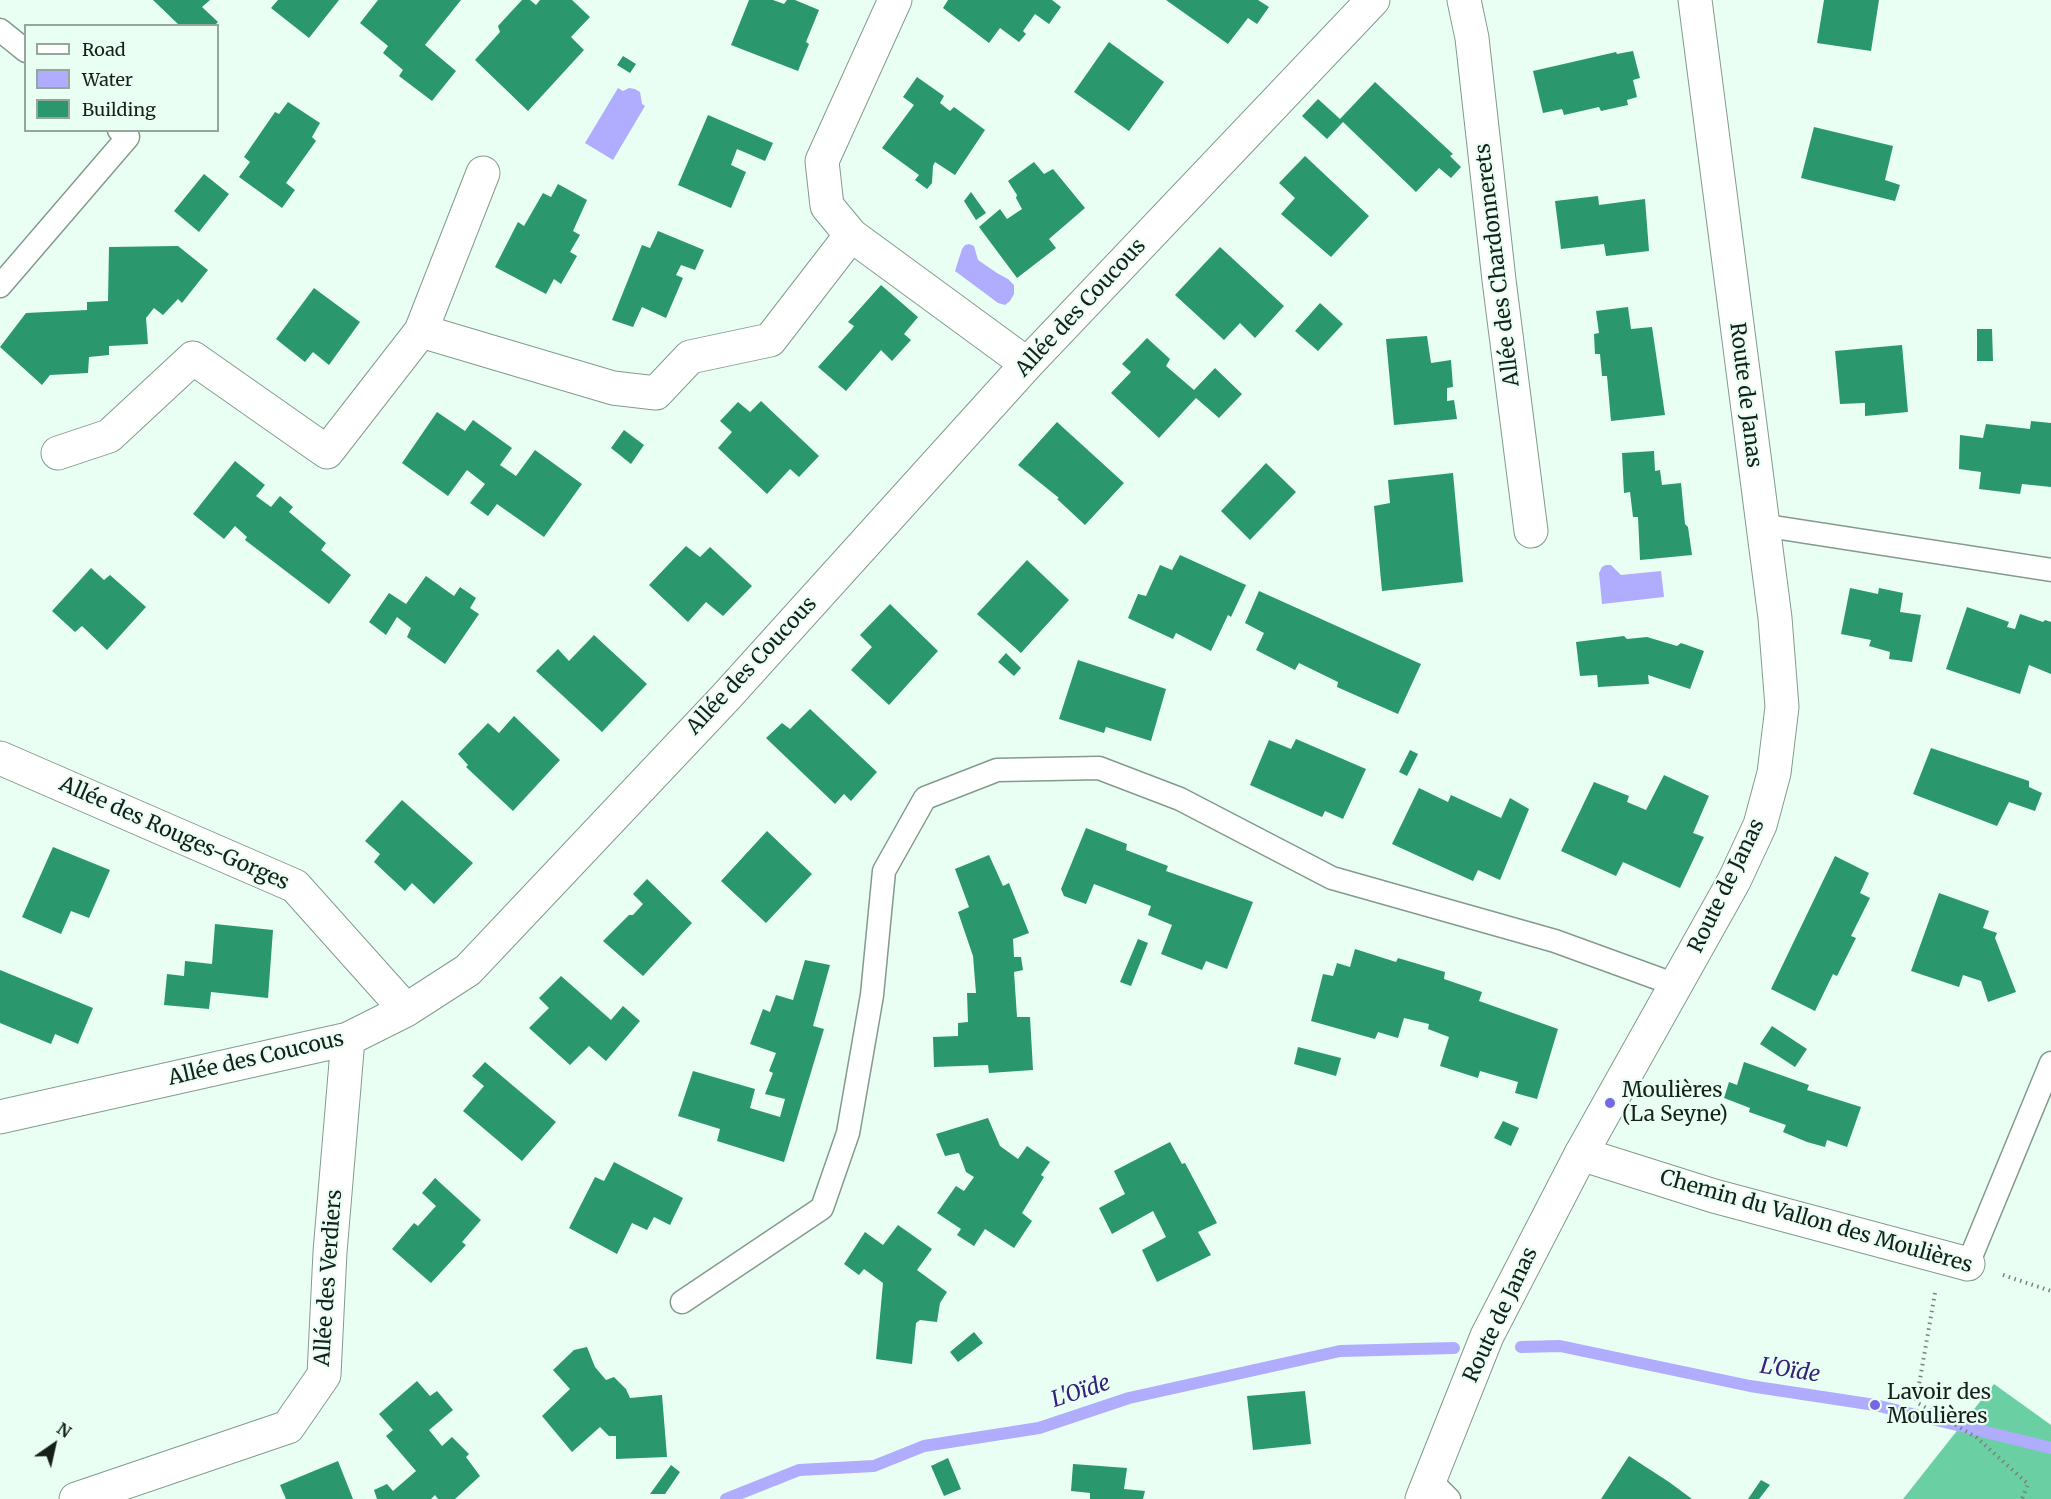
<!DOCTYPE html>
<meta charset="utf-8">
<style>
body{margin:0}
#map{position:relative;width:2051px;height:1499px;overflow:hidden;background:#e9fff4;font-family:Merriweather,serif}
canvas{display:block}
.legend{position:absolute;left:24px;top:24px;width:195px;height:108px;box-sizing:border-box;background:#e9fff4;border:2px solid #95a69d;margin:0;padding:8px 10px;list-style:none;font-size:18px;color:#16201b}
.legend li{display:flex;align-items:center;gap:12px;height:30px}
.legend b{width:30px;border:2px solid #95a69d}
.north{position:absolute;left:24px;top:1415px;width:60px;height:60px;-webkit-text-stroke:4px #e9fff4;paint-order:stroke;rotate:34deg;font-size:16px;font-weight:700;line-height:24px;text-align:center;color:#16201b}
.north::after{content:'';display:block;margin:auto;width:21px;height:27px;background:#16201b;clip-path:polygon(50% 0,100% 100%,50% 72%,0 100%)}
</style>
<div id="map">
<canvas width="2051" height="1499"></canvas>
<ul class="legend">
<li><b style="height:8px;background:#fff"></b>Road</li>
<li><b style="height:16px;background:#b0acfe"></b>Water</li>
<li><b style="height:16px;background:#2b976d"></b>Building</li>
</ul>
<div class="north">N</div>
</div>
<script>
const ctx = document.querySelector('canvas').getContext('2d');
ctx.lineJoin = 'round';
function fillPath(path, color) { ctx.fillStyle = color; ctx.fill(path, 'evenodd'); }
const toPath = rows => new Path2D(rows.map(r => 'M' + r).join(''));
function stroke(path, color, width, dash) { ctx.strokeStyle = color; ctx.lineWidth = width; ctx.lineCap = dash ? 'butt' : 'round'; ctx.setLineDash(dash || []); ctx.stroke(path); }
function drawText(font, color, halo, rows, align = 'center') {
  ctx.font = font + ' Merriweather,serif'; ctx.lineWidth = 4.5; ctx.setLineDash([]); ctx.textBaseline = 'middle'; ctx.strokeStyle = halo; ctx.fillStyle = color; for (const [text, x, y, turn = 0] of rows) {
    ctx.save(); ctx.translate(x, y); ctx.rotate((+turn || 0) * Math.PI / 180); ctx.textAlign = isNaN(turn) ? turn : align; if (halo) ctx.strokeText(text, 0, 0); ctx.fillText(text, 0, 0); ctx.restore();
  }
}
fillPath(toPath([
 [1994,1384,2051,1425,2051,1499,1903,1499]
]), '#6acfa3');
fillPath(toPath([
 [618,88,623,91,629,88,635,89,640,92,642,104,645,106,613,160,585,143],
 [969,244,974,246,978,260,997,273,1008,279,1014,285,1014,294,1010,301,1005,305,998,303,955,271,962,249,965,245],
 [1606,565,1611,565,1621,575,1661,571,1664,597,1602,604,1599,573,1602,567]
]), '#b0acfe');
stroke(toPath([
 [1521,1347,1560,1346,1750,1386,1875,1405,2051,1448],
 [726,1499,799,1470,874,1466,924,1446,1039,1428,1129,1398,1340,1351,1454,1348]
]), '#b0acfe', 12);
fillPath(toPath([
 [153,0,210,0,202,7,218,22,214,26,180,26],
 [278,0,339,0,309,38,271,8],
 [378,0,461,0,425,45,456,71,432,101,399,76,403,70,383,53,388,46,360,23],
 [522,0,530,0,536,5,540,0,572,0,590,17,571,37,584,50,528,111,475,60,500,32,498,26],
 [749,0,773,0,784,4,787,0,795,0,819,10,806,42,809,44,798,71,731,45],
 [948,0,1052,0,1061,7,1049,24,1035,14,1023,31,1026,34,1019,42,1000,28,989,43,943,8],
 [1166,0,1258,0,1269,7,1257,24,1248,18,1228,44],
 [1824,0,1879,0,1871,51,1817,43],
 [1109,42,1164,82,1129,131,1074,92],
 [1633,51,1640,78,1633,80,1637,97,1627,100,1628,105,1601,111,1599,107,1564,115,1562,109,1543,113,1533,71,1616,52,1617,54],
 [623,56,636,64,630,73,617,65],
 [917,77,944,96,940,103,950,111,954,107,985,130,955,175,935,162,933,166,932,183,927,189,915,180,919,175,882,148,914,105,903,97],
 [1375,82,1453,154,1450,156,1461,167,1451,178,1439,168,1416,192,1343,122,1327,139,1302,116,1318,99,1340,119],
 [288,102,320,123,312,137,316,141,286,183,295,190,282,208,239,177,250,162,244,157,275,112,279,114],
 [708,115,773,143,765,161,737,149,731,165,746,172,731,208,678,185],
 [1814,127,1893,146,1885,180,1900,185,1895,201,1801,178],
 [1305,156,1369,216,1331,257,1281,214,1295,198,1279,183],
 [1034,162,1044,174,1053,169,1085,208,1049,239,1056,248,1017,278,979,227,1000,209,1007,219,1022,209,1016,198,1017,195,1008,181],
 [204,174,229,194,199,232,174,211],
 [558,184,587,200,573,231,580,235,570,252,577,256,561,284,554,279,546,294,495,267,518,222,524,226,543,193,551,197],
 [971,192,986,213,976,220,964,201],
 [1598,196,1599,205,1645,199,1649,251,1606,256,1604,244,1561,249,1555,201],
 [658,231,704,250,695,270,681,265,676,275,683,278,666,318,642,307,633,327,612,320,642,245,650,248],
 [178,246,208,270,182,303,178,299,163,315,154,308,146,318,148,344,109,346,109,355,89,357,88,373,50,375,42,385,0,347,26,313,87,310,87,302,108,301,109,247],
 [1220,247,1284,306,1255,338,1240,323,1224,340,1175,295],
 [881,285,918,317,904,334,911,340,892,361,881,350,846,391,818,367,852,329,854,326,848,322],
 [314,288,360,322,329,365,313,352,305,362,276,339],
 [1320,303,1343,324,1318,351,1295,331],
 [1628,307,1631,329,1652,327,1665,415,1611,421,1607,376,1602,376,1600,354,1595,354,1594,334,1599,333,1596,311],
 [1977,329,1992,329,1993,361,1977,361],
 [1427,336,1431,363,1451,360,1453,387,1447,388,1447,401,1454,400,1457,419,1394,425,1386,339],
 [1147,338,1170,359,1166,366,1194,390,1215,368,1242,394,1219,418,1196,398,1159,438,1111,393,1131,372,1122,364],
 [1902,345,1908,412,1865,416,1865,403,1840,404,1835,351],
 [761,401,819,456,799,477,790,469,767,494,718,448,732,432,720,421,738,402,750,412],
 [437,412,465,431,473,420,512,448,500,465,516,476,535,450,582,484,544,537,497,504,488,516,470,503,485,484,467,470,448,496,402,463],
 [2031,421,2051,423,2051,487,2022,484,2020,494,1979,489,1981,472,1959,469,1960,435,1983,438,1986,424,2030,429],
 [1057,422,1124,483,1085,525,1057,499,1059,498,1018,465],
 [624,430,644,445,631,464,611,448],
 [1654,451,1655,471,1660,470,1662,485,1681,483,1685,524,1688,527,1692,555,1640,560,1638,517,1633,517,1630,492,1624,493,1622,453],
 [235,461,265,485,256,496,271,507,280,496,293,507,289,512,326,543,321,550,351,575,329,604,245,540,247,537,235,526,224,539,193,514],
 [1266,463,1296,492,1250,540,1221,511],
 [1453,473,1463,582,1382,591,1374,506,1390,503,1388,480],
 [686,546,700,557,710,547,752,586,723,616,706,602,688,622,649,585],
 [1180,555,1246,585,1231,617,1228,615,1211,651,1176,633,1173,639,1128,618,1138,594,1146,596,1160,565,1172,570],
 [1027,560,1069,600,1021,653,977,614],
 [91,568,104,580,110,575,146,607,107,650,82,626,75,632,52,611],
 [426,576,454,596,460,587,476,598,470,608,479,614,445,664,407,637,411,628,397,617,386,635,369,622,389,593,406,604],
 [1850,588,1878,594,1879,588,1903,593,1900,612,1921,615,1912,662,1889,659,1890,652,1869,646,1871,640,1841,634],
 [1259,591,1421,664,1398,714,1337,687,1338,682,1299,663,1295,670,1256,650,1264,633,1245,623],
 [890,604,938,651,889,705,851,670,872,647,860,635],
 [1967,607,2009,622,2007,627,2015,629,2020,614,2043,622,2045,620,2051,622,2051,674,2029,665,2020,694,1946,669],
 [594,635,647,684,602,732,536,671,558,649,569,661],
 [1624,636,1627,639,1647,637,1677,646,1681,643,1704,651,1690,689,1648,675,1649,684,1598,687,1597,675,1580,676,1576,642],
 [1006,653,1021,668,1014,676,998,662],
 [1078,660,1166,689,1151,741,1106,727,1104,733,1059,719],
 [810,709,877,772,851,801,844,794,835,804,766,738,782,723,790,729],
 [514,716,560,760,513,811,466,767,468,765,458,754,488,723,499,733],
 [1296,739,1366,769,1343,819,1325,811,1322,817,1250,785,1269,740,1291,749],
 [1931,748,2029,781,2029,787,2042,793,2035,811,2009,802,1997,826,1913,794],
 [1410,750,1418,754,1407,776,1399,772],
 [1664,775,1709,796,1693,833,1704,837,1680,888,1623,862,1616,876,1561,851,1594,782,1629,796,1627,802,1646,810],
 [1419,788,1448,802,1451,795,1501,818,1510,798,1529,809,1500,880,1478,870,1473,881,1392,844],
 [402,800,473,863,434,904,412,883,405,891,374,862,380,854,365,841],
 [1086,828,1127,844,1126,850,1168,866,1166,871,1253,902,1227,969,1206,961,1202,970,1161,954,1172,925,1148,915,1151,906,1094,884,1086,904,1064,896,1061,889],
 [767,831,812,874,766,923,721,881],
 [53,847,110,870,89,918,71,911,61,934,22,917],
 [989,855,1003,886,1009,883,1029,933,1013,939,1014,957,1021,957,1023,970,1014,972,1017,1017,1030,1017,1033,1070,989,1073,988,1065,934,1067,933,1037,958,1036,958,1023,968,1022,967,993,976,993,973,956,958,912,969,907,955,869],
 [1835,856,1869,873,1860,893,1870,898,1851,936,1856,938,1837,976,1833,974,1815,1011,1771,989],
 [647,879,692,923,643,976,603,941,629,915,633,915,643,904,633,894],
 [1939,893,1989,911,1983,928,1997,933,1995,938,2016,992,1988,1002,1981,981,1963,975,1959,987,1911,971],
 [215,924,273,930,268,998,211,992,209,1009,164,1005,167,974,184,976,185,961,212,964],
 [1138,939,1148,943,1131,986,1120,982],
 [1355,949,1396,962,1398,958,1445,972,1444,979,1482,992,1479,1001,1558,1029,1537,1099,1515,1093,1518,1082,1480,1071,1478,1078,1440,1066,1449,1037,1428,1029,1429,1024,1404,1018,1398,1038,1378,1032,1375,1039,1311,1021,1323,974,1333,976,1337,963,1350,967],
 [805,960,830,965,813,1026,824,1029,784,1162,717,1141,720,1129,678,1116,693,1071,755,1089,750,1108,780,1117,785,1099,765,1094,773,1073,769,1071,776,1053,750,1044,763,1009,770,1012,776,995,793,1000],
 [0,970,93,1008,78,1044,55,1034,51,1044,0,1023],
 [561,976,611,1020,623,1006,640,1021,606,1061,589,1046,570,1065,529,1028,549,1008,539,998],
 [1772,1026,1807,1049,1795,1067,1760,1044],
 [1298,1047,1341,1058,1336,1076,1294,1064],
 [485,1062,556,1122,522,1161,463,1111,484,1086,472,1076],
 [1744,1062,1809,1085,1807,1090,1861,1107,1847,1147,1827,1140,1825,1147,1807,1142,1783,1132,1786,1125,1749,1112,1750,1108,1724,1098,1729,1082,1737,1085],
 [988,1118,1000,1146,1018,1159,1027,1146,1050,1162,1041,1175,1044,1177,1022,1213,1032,1221,1014,1248,985,1229,974,1246,957,1235,961,1229,937,1213,956,1186,964,1191,974,1177,966,1172,959,1153,945,1156,936,1134],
 [1503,1121,1519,1128,1511,1146,1494,1138],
 [1170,1142,1182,1164,1185,1163,1217,1223,1198,1232,1211,1255,1157,1282,1142,1250,1166,1237,1153,1211,1112,1234,1099,1208,1125,1194,1114,1171],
 [614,1162,683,1198,670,1225,654,1217,647,1230,632,1223,617,1254,569,1228,595,1177,604,1181],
 [435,1178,481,1220,462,1242,466,1245,431,1283,392,1249,414,1223,418,1226,436,1206,422,1193],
 [898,1225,932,1249,917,1270,947,1292,940,1303,937,1322,920,1320,916,1323,912,1364,876,1359,883,1283,864,1269,859,1275,844,1264,865,1232,883,1245],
 [974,1332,983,1343,958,1362,950,1352],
 [587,1347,595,1367,606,1380,614,1377,626,1389,630,1398,662,1395,667,1457,616,1459,616,1436,609,1436,600,1427,572,1452,542,1416,570,1389,553,1370,574,1350],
 [417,1381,430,1396,437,1391,453,1410,429,1430,442,1446,452,1437,469,1454,466,1457,480,1476,455,1499,438,1499,435,1495,431,1499,377,1499,374,1490,387,1484,393,1491,416,1471,386,1436,393,1430,379,1414],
 [1305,1391,1311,1444,1253,1450,1247,1396],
 [1629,1456,1669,1482,1692,1499,1601,1499],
 [948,1458,961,1489,944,1496,931,1466],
 [338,1461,353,1499,286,1499,280,1485],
 [1073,1464,1127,1468,1124,1489,1145,1491,1143,1499,1090,1499,1090,1493,1071,1491],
 [671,1465,680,1472,665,1494,650,1494],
 [1761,1480,1770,1485,1759,1499,1748,1499]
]), '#2b976d');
const service = toPath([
 [0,30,26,51],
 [0,286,128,137,119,130],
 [1761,525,2051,570],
 [1968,1264,2051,1063],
 [682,1302,822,1208,848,1133,872,995,884,871,925,798,997,770,1099,768,1180,799,1332,878,1555,941,1676,985],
 [1429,1479,1449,1499]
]);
const minor = toPath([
 [895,0,822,161,827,206,851,235,1027,364],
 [1464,0,1472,38,1499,280,1531,531],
 [421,331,483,173],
 [58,453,109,436,193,358,327,452,421,331,613,388,656,393,690,357,770,340,851,235],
 [0,758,295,886,406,1010],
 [0,1117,348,1039,406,1010,468,970,725,698,1027,364,1373,0],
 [1581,1154,1714,1196,1968,1264],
 [76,1499,288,1427,324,1375,330,1252,348,1039]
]);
const tertiary = toPath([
 [1422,1499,1487,1336,1581,1154,1734,881,1760,825,1774,773,1782,707,1775,618,1695,0]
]);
stroke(service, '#829b8e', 25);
stroke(minor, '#829b8e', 35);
stroke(tertiary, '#829b8e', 35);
stroke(toPath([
 [2003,1275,2051,1291],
 [1935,1293,1916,1402,1976,1437,2028,1484,2022,1499]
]), '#76857d', 4, [1.5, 4.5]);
stroke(service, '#fff', 22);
stroke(minor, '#fff', 33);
stroke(tertiary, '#fff', 33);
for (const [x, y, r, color] of [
 [1610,1103,6,"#7867e2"],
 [1875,1405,6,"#7867e2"]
]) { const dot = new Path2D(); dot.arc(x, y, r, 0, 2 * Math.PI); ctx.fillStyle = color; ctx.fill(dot); stroke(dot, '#e9fff4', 2); }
drawText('21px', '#16201b', '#e9fff4', [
 ["Allée des Chardonnerets",1498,265,-97],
 ["Allée des Coucous",1081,308,-47],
 ["Route de Janas",1745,395,83],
 ["Allée des Coucous",752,666,-47],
 ["Allée des Rouges-Gorges",174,834,24],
 ["Route de Janas",1727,886,-64],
 ["Allée des Coucous",256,1059,-13],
 ["Chemin du Vallon des Moulières",1816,1222,16],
 ["Allée des Verdiers",329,1278,-86],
 ["Route de Janas",1501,1315,-65]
]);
drawText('21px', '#16201b', '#e9fff4', [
 ["Moulières",1622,1091],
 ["(La Seyne)",1622,1115],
 ["Lavoir des",1887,1393],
 ["Moulières",1887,1417]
], 'left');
drawText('italic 22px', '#35207c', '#e9fff4', [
 ["L'Oïde",1790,1371,9],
 ["L'Oïde",1081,1392,-18]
]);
</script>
